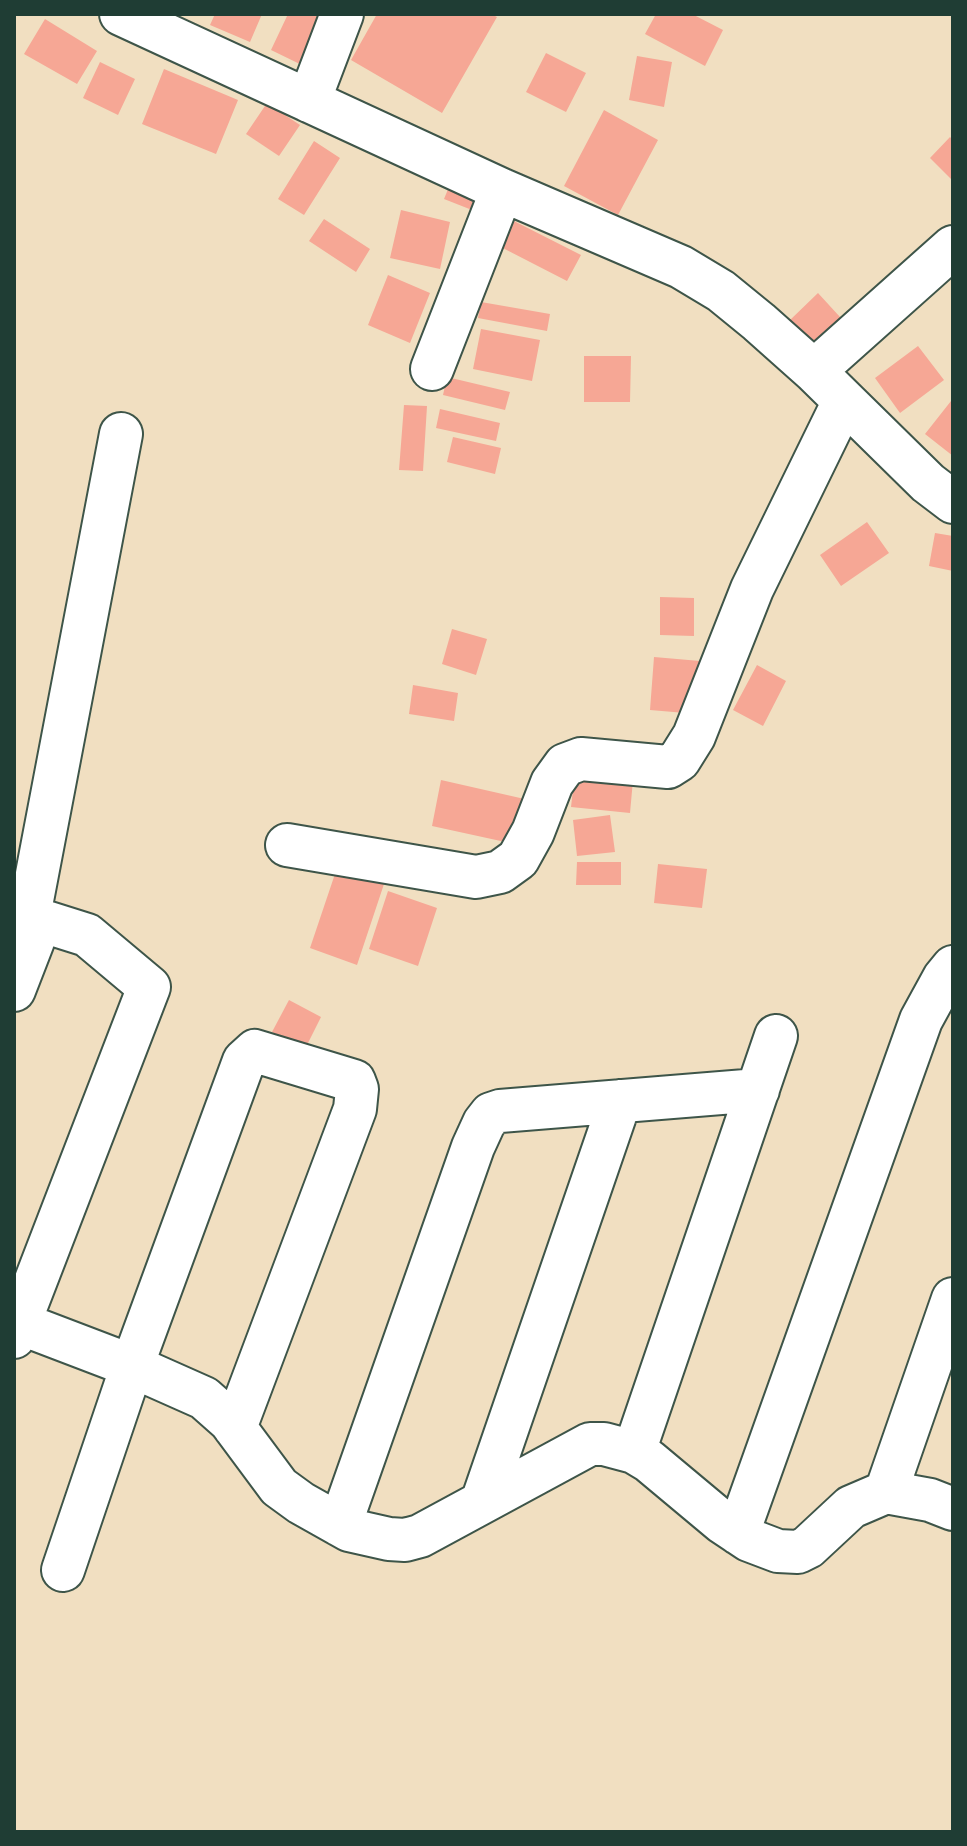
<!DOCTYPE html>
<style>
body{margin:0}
#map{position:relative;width:967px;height:1846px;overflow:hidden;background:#f1dfc1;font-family:"IM FELL English",serif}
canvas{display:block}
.frame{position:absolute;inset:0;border:16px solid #1f3d34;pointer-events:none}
</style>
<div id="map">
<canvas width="967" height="1846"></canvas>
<div class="frame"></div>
</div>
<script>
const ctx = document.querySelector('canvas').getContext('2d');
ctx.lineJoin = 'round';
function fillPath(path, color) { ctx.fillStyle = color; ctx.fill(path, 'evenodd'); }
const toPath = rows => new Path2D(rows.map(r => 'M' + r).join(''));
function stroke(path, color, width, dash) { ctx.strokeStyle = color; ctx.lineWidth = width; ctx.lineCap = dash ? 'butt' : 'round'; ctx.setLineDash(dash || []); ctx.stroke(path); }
fillPath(toPath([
 [215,14,262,14,250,42,210,25],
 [288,14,334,14,308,68,271,50],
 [377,14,491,14,497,17,442,113,351,60],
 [656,14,692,14,723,30,705,66,645,34],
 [45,19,97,51,77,84,24,54],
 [546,53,586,73,566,112,526,92],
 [637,56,672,62,664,107,629,100],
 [100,62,135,79,118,115,83,98],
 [164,69,238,100,216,154,142,124],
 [267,103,300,125,279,156,246,134],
 [604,110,658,140,618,215,564,186],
 [950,137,953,140,953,181,930,158],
 [314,141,340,158,304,215,278,199],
 [453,177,481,189,472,210,444,199],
 [401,210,450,222,440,269,390,258],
 [508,218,581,255,567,281,495,244],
 [324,219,370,249,356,272,309,241],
 [388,275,430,293,410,343,368,325],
 [818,293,851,329,822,356,789,321],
 [481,302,550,314,547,331,478,318],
 [481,329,540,340,532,381,473,369],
 [918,346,944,380,900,413,875,378],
 [584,356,631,356,630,402,584,402],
 [447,377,510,392,505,410,443,395],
 [951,401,953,402,953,456,925,434],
 [404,405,427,406,423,471,399,470],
 [440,409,500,423,496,441,436,428],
 [453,437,501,448,495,474,447,462],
 [867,522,889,553,841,586,820,555],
 [935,533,953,536,953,571,929,566],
 [660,597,694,598,694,636,660,635],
 [452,629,487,639,476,675,442,664],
 [654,657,700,661,697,714,650,710],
 [757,665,786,681,763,726,733,710],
 [413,685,458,693,454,721,409,714],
 [576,763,634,769,630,813,571,807],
 [441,780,529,800,519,845,432,826],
 [610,815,615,852,577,856,573,820],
 [577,862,621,862,621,885,576,885],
 [658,864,707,869,702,908,654,903],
 [338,865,385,881,357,965,310,948],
 [388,891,437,908,418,966,369,949],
 [289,1000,321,1017,305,1049,272,1032]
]), '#f6a795');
const minor = toPath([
 [121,14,502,190,681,267,721,291,759,322,814,371,928,483,953,502],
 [309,101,342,14],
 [432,369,502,190],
 [814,371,953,247],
 [287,845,476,877,500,872,518,859,533,832,552,783,565,765,581,759,668,767,679,760,694,736,752,589,844,401],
 [14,912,87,935,149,987,14,1337],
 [14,990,33,941,29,916,121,434],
 [14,1321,132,1366,204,1398,230,1421,279,1487,301,1503,349,1530,389,1539,405,1540,420,1536,590,1444,604,1444,634,1452,649,1461,722,1522,749,1540,778,1551,798,1552,808,1547,851,1507,886,1492,930,1500,953,1509],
 [634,1452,776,1036],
 [886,1492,953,1299],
 [482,1502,620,1101],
 [340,1525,473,1147,484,1123,491,1114,500,1111,758,1090],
 [738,1533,921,1020,944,978,953,967],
 [63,1570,132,1366,244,1061,255,1051,354,1081,357,1089,355,1109,235,1428]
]);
stroke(minor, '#3e5549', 46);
stroke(minor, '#fff', 42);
</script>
